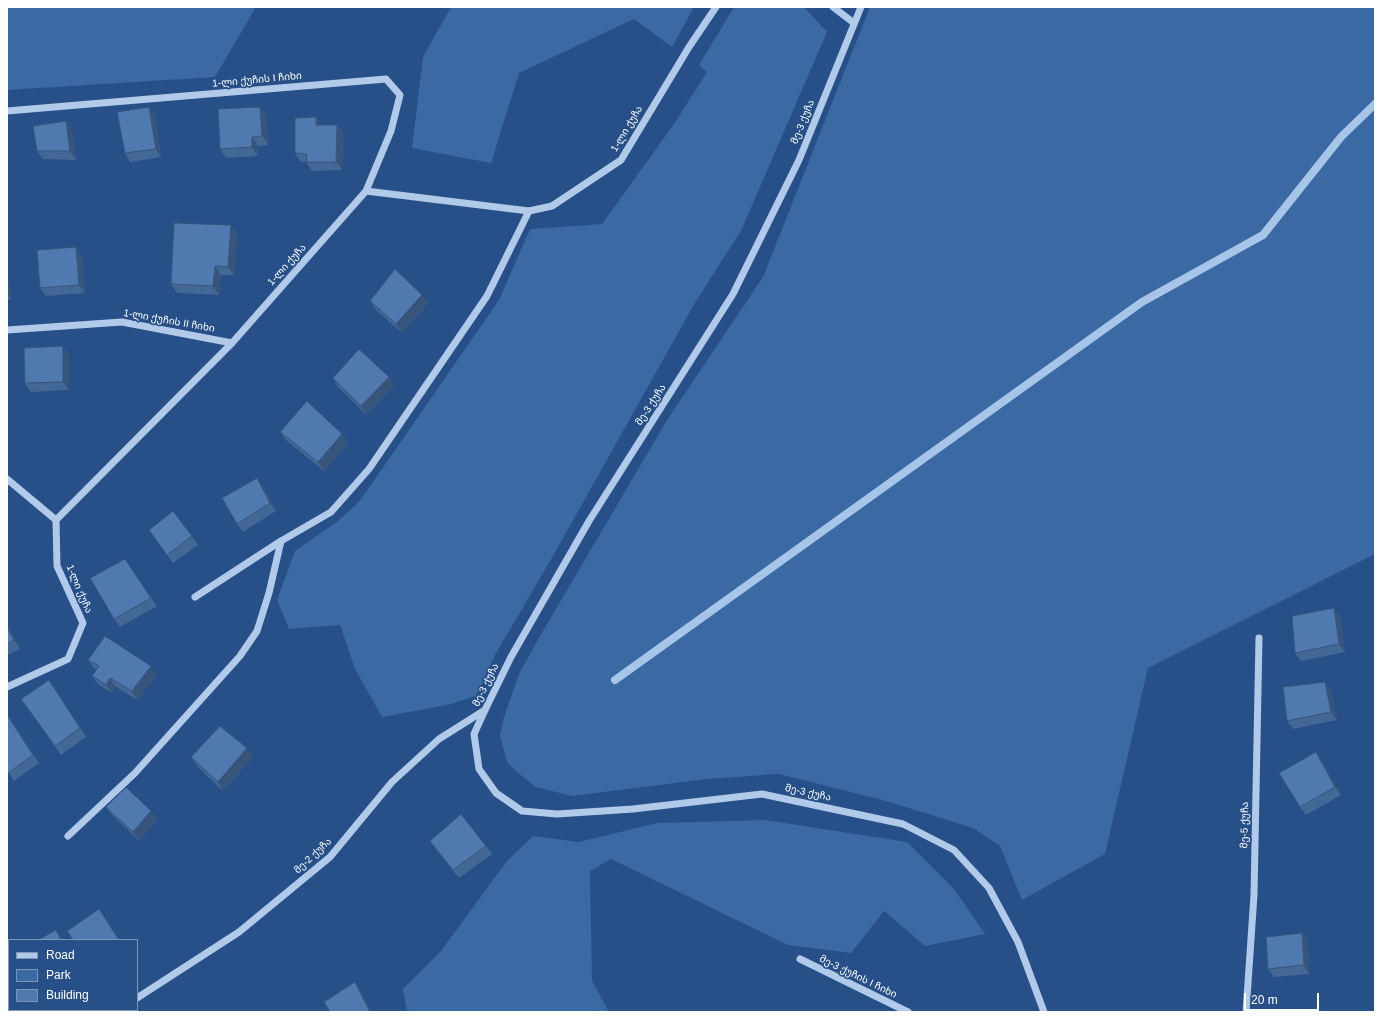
<!DOCTYPE html>
<meta charset="utf-8">
<style>
body{margin:0}
#map{position:relative;width:1382px;height:1019px;overflow:hidden;background:#265087;font-family:Helvetica,sans-serif}
canvas{display:block}
.frame{position:absolute;inset:0;border:8px solid #fff;pointer-events:none}
.legend{position:absolute;left:8px;top:939px;width:130px;height:72px;box-sizing:border-box;background:#265087;border:1px solid #7d96b7;margin:0;padding:5px 7px;list-style:none;font-size:12px;color:#fff}
.legend li{display:flex;align-items:center;gap:8px;height:20px}
.legend b{width:20px;border:1px solid #7d96b7}
.scale{position:absolute;left:1244px;top:993px;width:75px;height:18px;box-sizing:border-box;border:2px solid #fff;border-top:0;padding-left:5px;font-size:12px;line-height:14px;white-space:nowrap;color:#fff;-webkit-text-stroke:3px #265087;paint-order:stroke}
</style>
<div id="map">
<canvas width="1382" height="1019"></canvas>
<div class="frame"></div>
<ul class="legend">
<li><b style="height:5px;background:#b2cae9"></b>Road</li>
<li><b style="height:11px;background:#3b69a4"></b>Park</li>
<li><b style="height:11px;background:#4f79af"></b>Building</li>
</ul>
<div class="scale">20 m</div>
</div>
<script>
const ctx = document.querySelector('canvas').getContext('2d');
ctx.lineJoin = 'round';
function fillPath(path, color) { ctx.fillStyle = color; ctx.fill(path, 'evenodd'); }
const toPath = rows => new Path2D(rows.map(r => 'M' + r).join(''));
function stroke(path, color, width, dash) { ctx.strokeStyle = color; ctx.lineWidth = width; ctx.lineCap = dash ? 'butt' : 'round'; ctx.setLineDash(dash || []); ctx.stroke(path); }
function drawText(font, color, halo, rows, align = 'center') {
  ctx.font = font + ' Helvetica,"Noto Sans Georgian",sans-serif'; ctx.lineWidth = 3.5; ctx.setLineDash([]); ctx.textBaseline = 'middle'; ctx.strokeStyle = halo; ctx.fillStyle = color; for (const [text, x, y, turn = 0] of rows) {
    ctx.save(); ctx.translate(x, y); ctx.rotate((+turn || 0) * Math.PI / 180); ctx.textAlign = isNaN(turn) ? turn : align; if (halo) ctx.strokeText(text, 0, 0); ctx.fillText(text, 0, 0); ctx.restore();
  }
}
fillPath(toPath([
 [7,7,256,7,215,77,7,90],
 [451,7,694,7,672,47,634,19,519,73,491,163,412,148,423,57],
 [734,7,804,7,827,32,741,231,696,301,553,556,495,655,476,696,447,705,382,717,355,669,340,625,289,629,277,600,295,551,338,521,359,502,499,300,530,229,602,224,674,124,707,72,699,65],
 [870,7,1375,7,1375,554,1148,668,1105,854,1022,900,1000,846,973,828,886,801,779,774,707,779,572,796,536,787,518,773,507,762,500,736,504,717,519,674,540,636,667,420,763,277],
 [765,820,907,842,954,889,985,934,925,946,884,911,851,953,788,945,611,859,590,871,592,981,609,1012,407,1012,403,989,441,951,507,861,533,836,579,842,657,823]
]), '#3b69a4');
stroke(toPath([
 [615,680,1142,302,1263,235,1341,137,1375,104]
]), '#a7c5e9', 8);
stroke(toPath([
 [833,7,854,23],
 [861,7,799,160,733,294,589,521,511,657,485,710,474,734,479,769,496,793,522,811,557,814,633,809,762,794,903,824,954,850,989,888,1018,942,1044,1012],
 [7,111,386,79,400,95,391,131,366,191],
 [7,330,122,322,232,343],
 [7,479,56,520],
 [195,597,281,541,331,512,369,469,487,296,529,211],
 [7,687,68,659,83,623,57,566,56,520,232,343,366,191,529,211,552,206,621,160,689,47,716,7],
 [68,836,135,773,240,656,257,631,269,593,281,541],
 [800,959,908,1012],
 [137,998,239,932,330,857,392,782,439,739,485,710],
 [115,1012,119,1010],
 [1246,1012,1254,895,1259,638]
]), '#b2cae9', 7);
fillPath(toPath([
 [149,107,155,116,161,157,130,162,125,153],
 [260,107,266,115,268,145,258,146,258,156,226,158,220,149],
 [316,117,321,125,337,125,343,134,342,170,312,171,306,162,301,162,295,153],
 [66,121,72,130,76,160,43,159,37,151],
 [237,233,234,275,221,275,219,295,177,293,171,284],
 [82,256,85,293,46,296,40,288],
 [7,271,11,299,7,300],
 [370,301,428,303,402,333,375,309],
 [63,346,69,355,69,390,31,392,25,383],
 [389,377,394,385,367,415,338,387,333,378],
 [280,432,342,434,348,443,324,471,286,440],
 [263,486,276,511,243,532,237,524],
 [149,530,192,536,198,545,173,563],
 [125,559,157,606,120,627,114,619],
 [1334,608,1340,617,1345,652,1301,661,1295,653],
 [7,623,20,649,7,655],
 [88,660,157,675,137,700,115,686,112,693,98,684,92,676,97,670,94,668],
 [55,689,86,737,61,755,21,699],
 [1331,690,1337,720,1293,729,1287,721],
 [7,714,39,763,14,781,7,771],
 [191,757,253,757,223,791,197,766],
 [1322,761,1341,795,1306,815,1300,807],
 [106,807,151,811,157,819,139,841,112,815],
 [430,841,486,846,492,854,459,878,436,850],
 [1302,933,1308,941,1309,974,1274,977,1268,969],
 [9,966,9,1010,33,1010,28,1012,7,1012,7,967]
]), '#446896');
fillPath(toPath([
 [149,107,155,116,161,157,156,149],
 [260,107,266,115,268,145,262,136],
 [316,117,322,126,316,125],
 [66,121,72,130,76,160,70,151],
 [337,125,343,134,342,170,336,162],
 [252,137,258,146,258,156,252,147],
 [231,225,237,233,234,275,228,267],
 [76,247,82,256,85,293,79,285],
 [215,266,221,275,219,295,213,286],
 [7,271,11,299,7,293],
 [422,295,428,303,402,333,396,324],
 [63,346,69,355,69,390,63,382],
 [389,377,394,385,367,415,361,406],
 [342,434,348,443,324,471,318,462],
 [257,478,263,486,276,511,270,503],
 [1334,608,1340,617,1345,652,1339,644],
 [7,623,20,649,14,640,7,627],
 [151,666,157,675,137,700,132,691],
 [110,678,115,686,112,693,106,685],
 [1325,682,1331,690,1337,720,1331,712],
 [247,748,253,757,223,791,218,782],
 [1316,752,1322,761,1341,795,1335,787],
 [151,811,157,819,139,841,133,832],
 [56,930,62,938,63,940,61,940],
 [1302,933,1308,941,1309,974,1304,965],
 [355,982,361,991,372,1012,370,1012]
]), '#37557a');
const building = toPath([
 [149,107,156,149,125,153,117,112,149,107],
 [260,107,262,136,252,137,252,147,220,149,218,109,260,107],
 [316,117,316,125,337,125,336,162,306,162,307,154,295,153,295,118,316,117],
 [66,121,70,151,37,151,33,126,66,121],
 [174,223,231,225,228,267,215,266,213,286,171,284,174,223],
 [76,247,79,285,40,288,37,250,76,247],
 [395,269,422,295,396,324,370,301,395,269],
 [63,346,63,382,25,383,24,348,63,346],
 [359,349,389,377,361,406,333,378,359,349],
 [307,401,342,434,318,462,280,432,307,401],
 [257,478,270,503,237,524,222,498,257,478],
 [173,511,192,536,167,555,149,530,173,511],
 [125,559,151,598,114,619,90,578,125,559],
 [1334,608,1339,644,1295,653,1292,616,1334,608],
 [7,627,14,640,7,644,7,627],
 [105,636,151,666,132,691,110,678,106,685,92,676,99,666,88,660,105,636],
 [49,680,80,728,55,746,21,699,49,680],
 [1325,682,1331,712,1287,721,1283,687,1325,682],
 [7,715,33,755,8,773,7,771,7,715],
 [220,726,247,748,218,782,191,757,220,726],
 [1316,752,1335,787,1300,807,1279,773,1316,752],
 [126,787,151,811,133,832,106,807,126,787],
 [461,814,486,846,453,870,430,841,461,814],
 [99,909,119,940,73,940,67,931,99,909],
 [56,930,61,940,38,940,56,930],
 [1302,933,1304,965,1268,969,1266,937,1302,933],
 [9,966,9,1009,7,1010,7,967,9,966],
 [355,982,370,1012,330,1012,324,1002,355,982]
]);
fillPath(building, '#4f79af');
stroke(building, '#37557a', 1);
drawText('10px', '#fff', '#265087', [
 ["1-ლი ქუჩის I ჩიხი",257,80,-5],
 ["მე-3 ქუჩა",803,122,-68],
 ["1-ლი ქუჩა",627,129,-59],
 ["1-ლი ქუჩა",287,265,-48],
 ["1-ლი ქუჩის II ჩიხი",169,321,10],
 ["მე-3 ქუჩა",651,405,-57],
 ["1-ლი ქუჩა",79,589,67],
 ["მე-3 ქუჩა",486,685,-64],
 ["მე-3 ქუჩა",808,793,12],
 ["მე-5 ქუჩა",1245,825,-89],
 ["მე-2 ქუჩა",313,856,-43],
 ["მე-3 ქუჩის I ჩიხი",858,977,26]
]);
</script>
